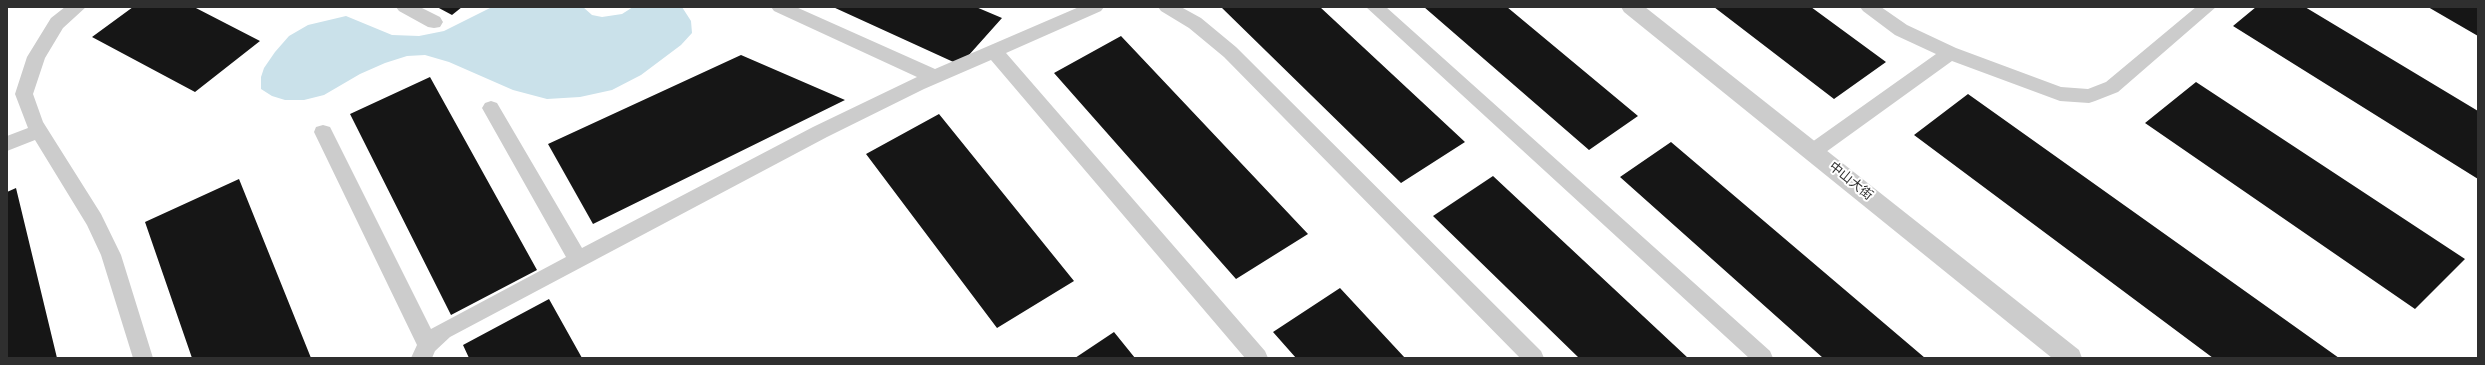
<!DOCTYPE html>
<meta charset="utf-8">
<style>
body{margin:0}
#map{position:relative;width:2485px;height:365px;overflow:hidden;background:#fff;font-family:Overpass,sans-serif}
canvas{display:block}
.frame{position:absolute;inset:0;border:8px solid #2f2f2f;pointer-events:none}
</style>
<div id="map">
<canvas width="2485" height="365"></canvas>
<div class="frame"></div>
</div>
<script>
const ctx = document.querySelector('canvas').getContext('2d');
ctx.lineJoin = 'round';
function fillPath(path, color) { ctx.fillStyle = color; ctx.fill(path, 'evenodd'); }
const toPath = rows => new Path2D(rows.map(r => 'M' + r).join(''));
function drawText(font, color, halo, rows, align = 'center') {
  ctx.font = font + ' Overpass,"Noto Sans SC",sans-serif'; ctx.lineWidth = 4; ctx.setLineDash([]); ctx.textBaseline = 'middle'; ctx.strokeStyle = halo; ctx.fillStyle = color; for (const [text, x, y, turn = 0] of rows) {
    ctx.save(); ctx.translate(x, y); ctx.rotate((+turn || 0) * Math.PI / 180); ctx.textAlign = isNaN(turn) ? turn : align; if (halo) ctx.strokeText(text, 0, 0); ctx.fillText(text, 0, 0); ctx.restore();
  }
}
fillPath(toPath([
 [492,7,583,7,592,15,602,17,622,14,633,7,682,7,691,21,692,33,681,45,641,75,612,90,580,97,547,99,513,90,449,62,425,55,407,56,385,63,360,74,324,95,304,100,285,100,272,96,261,89,261,77,264,68,275,52,289,36,308,25,346,16,392,35,419,36,444,31]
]), '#cae1ea');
fillPath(toPath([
 [133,7,194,7,260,41,195,92,92,37],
 [437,7,462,7,452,15],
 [833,7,976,7,1002,18,960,65],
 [1221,7,1320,7,1465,142,1401,183],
 [1424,7,1507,7,1638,116,1589,150],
 [1714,7,1811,7,1886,62,1834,99],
 [2256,7,2305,7,2478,111,2478,179,2233,26],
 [2428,7,2478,7,2478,36],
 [1121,36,1308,234,1236,279,1054,73],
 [741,55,845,100,593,224,548,144],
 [430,77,537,270,451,315,350,114],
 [2196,82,2465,259,2415,309,2145,123],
 [1968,94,2339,358,2213,358,1914,135],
 [939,114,1074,281,997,328,866,154],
 [1671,142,1925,358,1823,358,1620,177],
 [1493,176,1688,358,1579,358,1433,216],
 [239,179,311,358,192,358,145,222],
 [16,188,57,358,7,358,7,192],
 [1340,288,1405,358,1296,358,1273,332],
 [549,299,582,358,469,358,463,345],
 [1114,332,1135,358,1075,358]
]), '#161616');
fillPath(toPath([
 [65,7,86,7,63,28,45,58,33,94,43,122,101,214,121,255,153,358,133,358,101,255,87,225,35,140,7,151,7,136,28,128,15,94,27,57,51,18,65,7],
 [396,7,420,7,440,17,443,22,440,27,434,28,428,27,399,11,396,7],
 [771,7,796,7,935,69,1079,7,1104,7,1101,11,1006,53,1265,351,1268,358,1245,358,991,60,924,89,827,137,450,337,435,351,432,358,411,358,417,345,314,132,316,127,323,125,330,127,431,329,566,257,482,108,485,103,491,101,497,103,582,248,813,127,917,77,774,11,771,7],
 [1158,7,1181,7,1201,18,1236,47,1541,351,1544,358,1520,358,1224,57,1189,28,1161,11,1158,7],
 [1366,7,1386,7,1770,351,1773,358,1749,358,1366,7],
 [1860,7,1881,7,1907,25,1956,48,2061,87,2088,89,2106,82,2196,7,2216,7,2118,92,2095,101,2089,103,2060,101,1952,61,1819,157,1812,159,1805,157,1803,152,1805,147,1936,54,1895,35,1863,11,1860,7]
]), '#ccc');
fillPath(toPath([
 [1621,7,1645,7,2079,350,2082,358,2052,358,1624,12,1621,7]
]), '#ccc');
drawText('13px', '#2f2f2f', '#fff', [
 ["中山大街",1850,182,39]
]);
</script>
